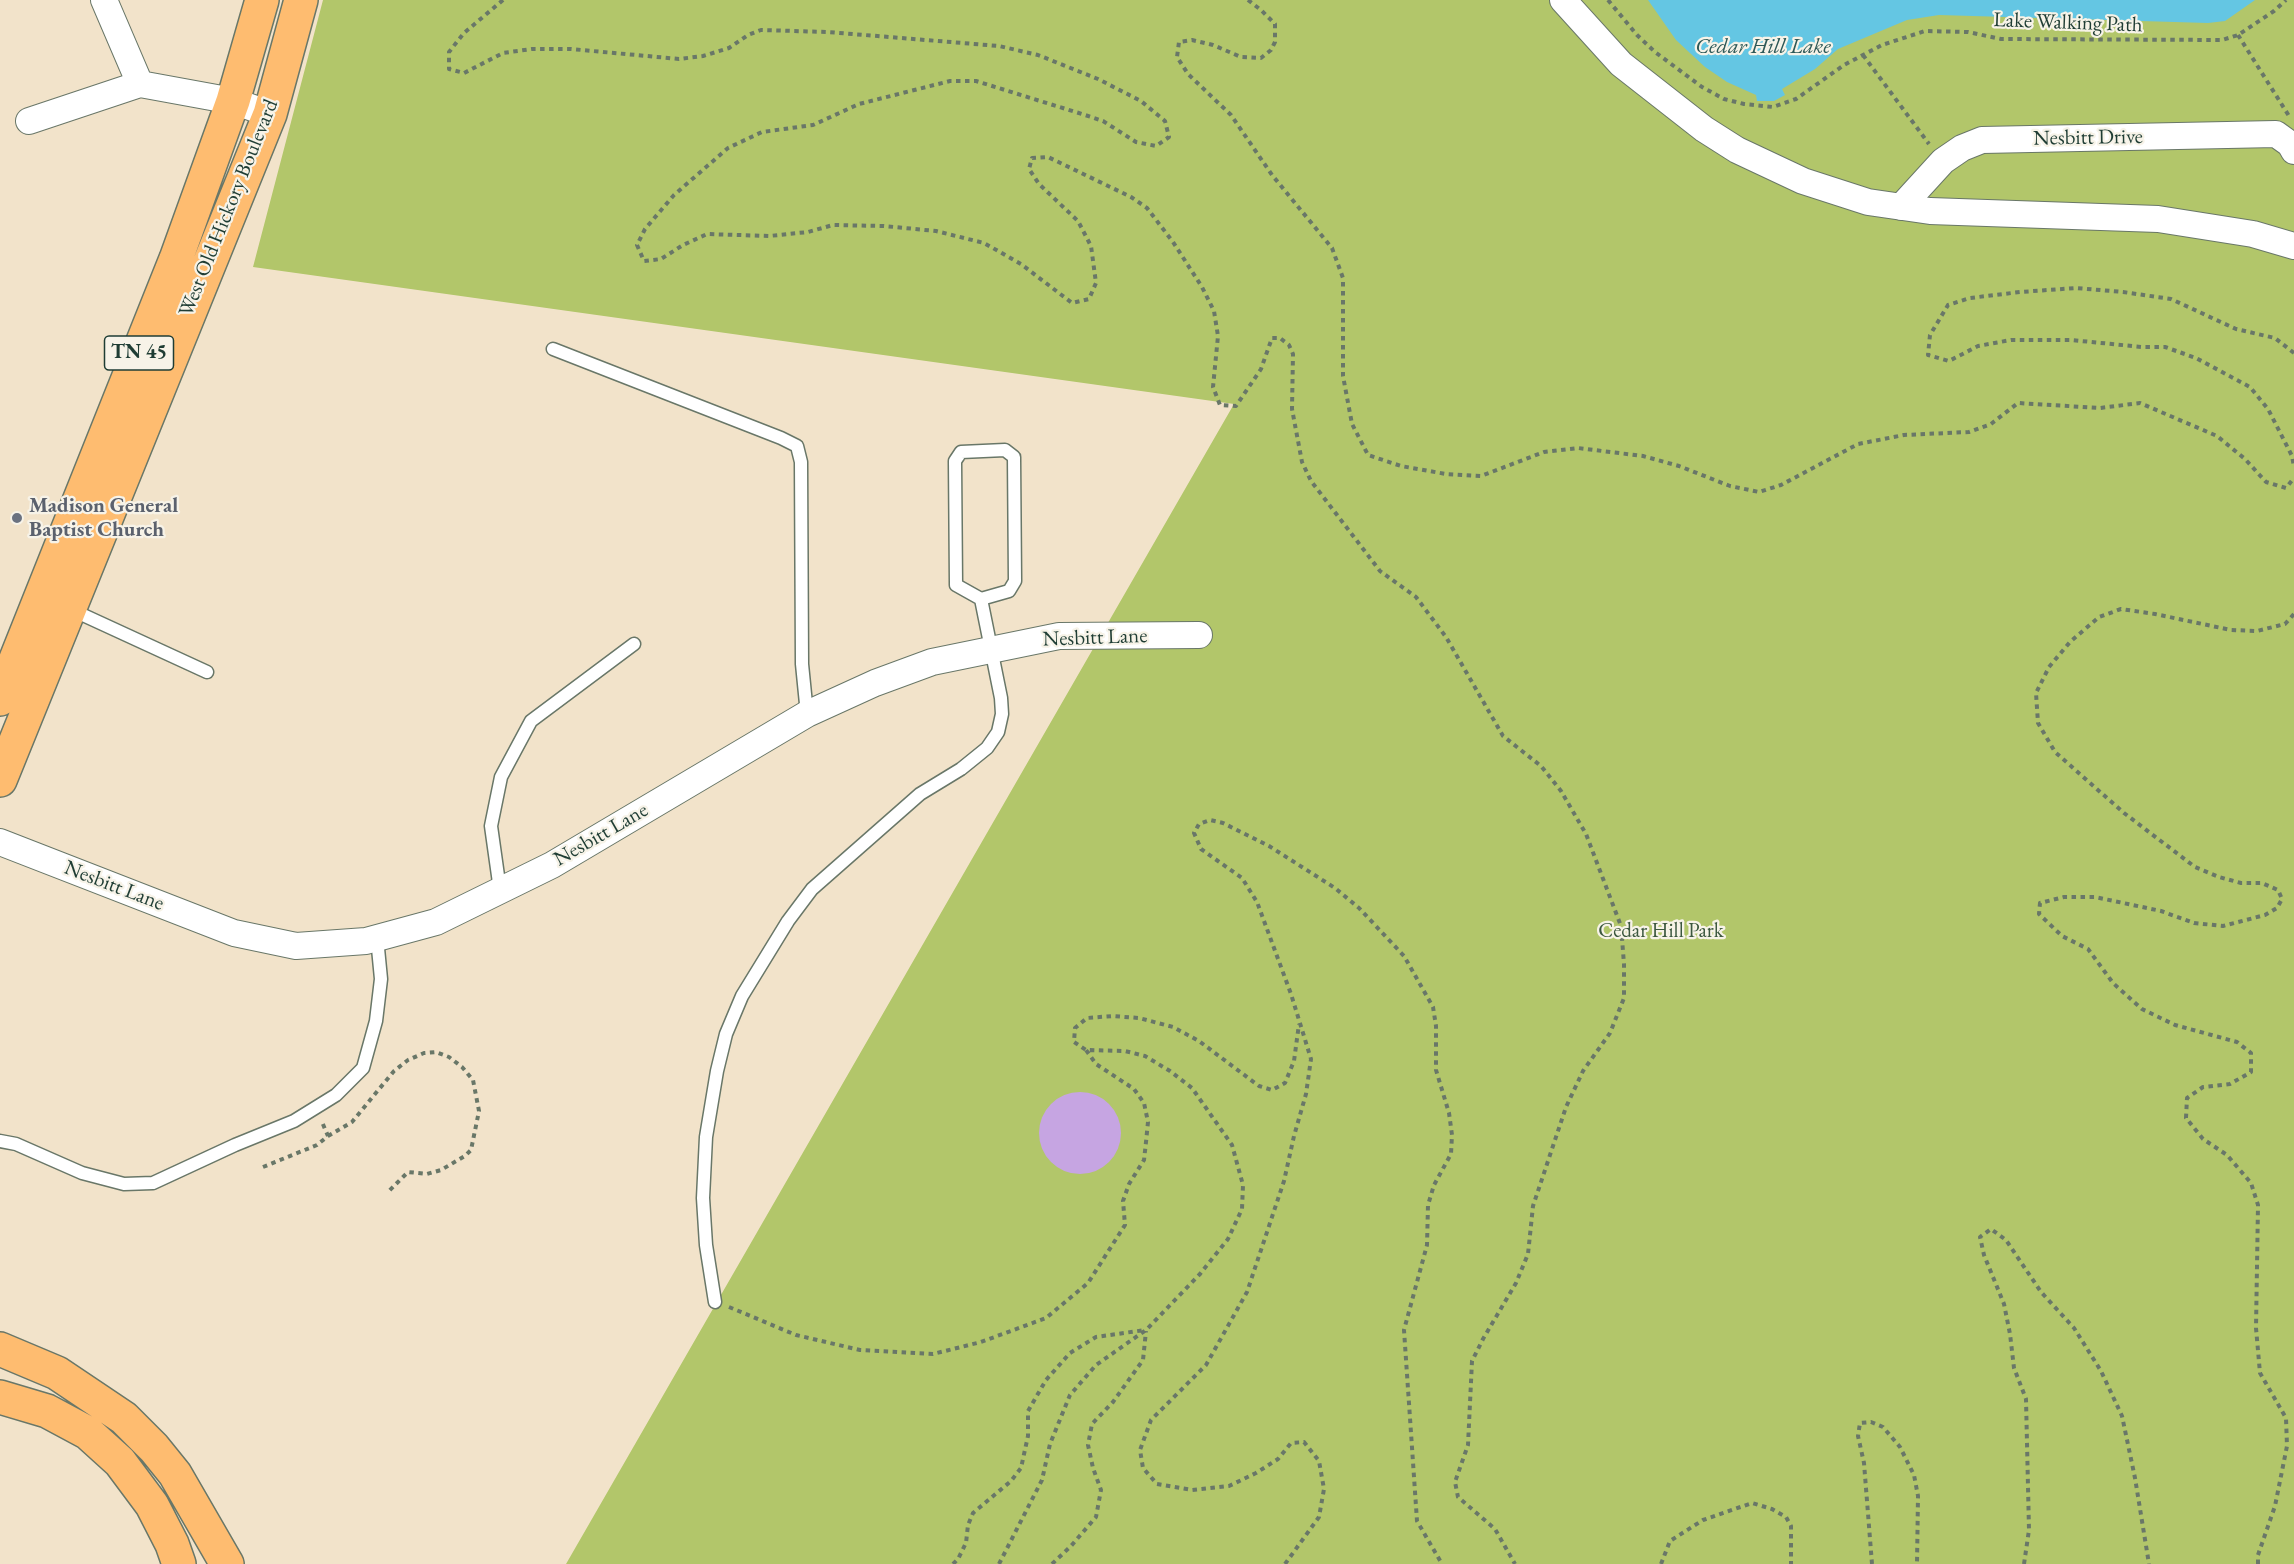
<!DOCTYPE html>
<style>
body{margin:0}
canvas{display:block;background:#f2e3ca}
</style>
<canvas width="2294" height="1564"></canvas>
<script>
const ctx = document.querySelector('canvas').getContext('2d');
ctx.lineJoin = 'round';
function fillPath(path, color) { ctx.fillStyle = color; ctx.fill(path, 'evenodd'); }
const toPath = rows => new Path2D(rows.map(r => 'M' + r).join(''));
function stroke(path, color, width, dash) { ctx.strokeStyle = color; ctx.lineWidth = width; ctx.lineCap = dash ? 'butt' : 'round'; ctx.setLineDash(dash || []); ctx.stroke(path); }
function drawText(font, color, halo, rows, align = 'center') {
  ctx.font = font + ' "EB Garamond",serif'; ctx.lineWidth = 4.5; ctx.setLineDash([]); ctx.textBaseline = 'middle'; ctx.strokeStyle = halo; ctx.fillStyle = color; for (const [text, x, y, turn = 0] of rows) {
    ctx.save(); ctx.translate(x, y); ctx.rotate((+turn || 0) * Math.PI / 180); ctx.textAlign = isNaN(turn) ? turn : align; if (halo) ctx.strokeText(text, 0, 0); ctx.fillText(text, 0, 0); ctx.restore();
  }
}
fillPath(toPath([
 [323,0,2294,0,2294,1564,566,1564,1234,404,253,267]
]), '#b2c66a');
fillPath(toPath([
 [1648,0,2255,0,2225,21,2208,23,1939,15,1907,20,1838,49,1815,69,1782,89,1785,95,1774,101,1757,101,1756,95,1727,82,1705,67,1676,40]
]), '#64c6e3');
fillPath(toPath([
 '1039 1133a41 41 0 1 1 82 0a41 41 0 1 1-82 0Z'
]), '#c6a5e2');
const lane = toPath([
 [553,349,781,438,797,446,801,462,802,664,807,714],
 [70,609,207,672],
 [500,890,491,826,501,777,531,721,634,644],
 [0,1141,16,1144,82,1173,124,1184,153,1183,235,1145,294,1121,336,1095,363,1068,376,1021,381,979,377,938],
 [715,1302,706,1245,703,1198,706,1137,717,1071,726,1034,742,996,788,921,812,889,920,794,961,769,987,748,998,732,1002,714,1001,698,981,599,1009,591,1015,581,1014,457,1005,450,961,452,955,461,956,585,981,599]
]);
const street = toPath([
 [104,0,140,84],
 [1563,0,1621,64,1704,129,1737,150,1803,181,1868,202,1930,211,2158,219,2253,234,2294,246],
 [29,121,140,84,233,101,270,114],
 [1901,207,1943,161,1962,148,1982,140,2276,134,2290,144,2294,151],
 [0,842,234,933,296,946,366,941,436,922,552,865,807,714,875,683,932,662,1059,636,1199,635]
]);
const primary = toPath([
 [0,699,176,259,233,101,262,0],
 [0,780,270,114,301,0]
]);
const highway = toPath([
 [0,1349,57,1373,124,1418,154,1448,175,1474,227,1564],
 [0,1397,47,1411,88,1433,120,1462,152,1505,172,1544,179,1564]
]);
stroke(lane, '#697768', 15);
stroke(street, '#697768', 28);
stroke(primary, '#697768', 36);
stroke(highway, '#697768', 36);
stroke(toPath([
 [503,0,464,33,449,52,449,69,464,73,503,53,532,49,571,49,679,59,703,56,729,48,748,35,761,30,828,32,999,46,1038,55,1098,79,1141,101,1165,121,1169,137,1156,146,1136,142,1103,121,1082,114,976,81,950,81,859,104,813,125,762,132,728,148,674,195,645,229,637,245,644,261,661,259,683,245,707,234,769,236,808,232,833,225,884,226,936,231,984,243,1021,264,1072,303,1089,299,1096,283,1091,246,1078,221,1039,184,1029,169,1032,158,1048,157,1131,197,1147,208,1173,242,1202,287,1214,311,1218,336,1213,387,1220,405,1236,406,1261,369,1272,338,1280,338,1289,345,1293,354,1292,409,1302,462,1311,481,1380,571,1416,597,1446,637,1503,736,1541,766,1561,791,1586,834,1621,926,1624,964,1624,998,1610,1033,1583,1071,1566,1107,1533,1206,1528,1254,1516,1283,1483,1339,1472,1361,1468,1445,1455,1482,1458,1497,1495,1529,1515,1564],
 [1248,0,1261,10,1275,24,1275,42,1271,50,1261,58,1241,57,1213,45,1192,40,1179,42,1177,57,1188,74,1231,115,1272,175,1332,248,1343,278,1343,376,1352,424,1368,455,1401,466,1446,474,1481,476,1544,452,1578,448,1643,456,1679,466,1730,486,1759,492,1781,485,1858,444,1904,435,1969,432,1991,424,2018,403,2100,408,2140,403,2217,436,2245,459,2266,482,2286,488,2294,478],
 [1608,0,1637,35,1655,52,1702,87,1724,99,1744,104,1773,107,1796,99,1844,65,1882,45,1925,31,1968,32,2001,39,2222,40,2238,35,2274,11,2286,0],
 [2238,35,2289,116],
 [1863,55,1929,144],
 [2294,353,2275,338,2236,329,2171,299,2123,292,2076,288,2020,292,1970,298,1948,305,1930,335,1928,355,1949,361,1978,346,2011,340,2071,340,2142,347,2165,347,2196,358,2250,387,2268,409,2292,456,2294,467],
 [328,1136,352,1122,394,1071,408,1060,424,1053,436,1052,449,1057,462,1067,473,1080,479,1111,471,1150,465,1156,441,1170,427,1174,408,1172,388,1192],
 [263,1167,317,1145,328,1136,322,1122],
 [729,1307,796,1335,860,1350,933,1354,981,1342,1046,1318,1088,1283,1125,1225,1123,1201,1129,1184,1144,1160,1146,1142,1148,1122,1144,1103,1134,1089,1096,1064,1086,1050],
 [953,1564,958,1559,966,1543,968,1525,973,1513,1011,1481,1021,1468,1028,1436,1028,1411,1046,1380,1070,1353,1096,1337,1145,1330],
 [999,1564,1042,1480,1050,1444,1070,1395,1096,1365,1146,1330,1200,1274,1228,1239,1242,1209,1243,1185,1232,1145,1192,1088,1170,1071,1145,1056,1125,1051,1086,1050,1074,1042,1075,1028,1087,1018,1113,1016,1139,1018,1173,1027,1199,1041,1259,1086,1272,1090,1285,1083,1294,1061,1299,1024],
 [1052,1564,1071,1546,1096,1517,1101,1490,1093,1468,1088,1445,1092,1424,1113,1402,1143,1360,1146,1331],
 [1285,1564,1319,1517,1324,1489,1319,1461,1304,1442,1291,1443,1278,1459,1256,1473,1229,1486,1192,1490,1157,1484,1143,1468,1140,1450,1151,1420,1206,1365,1247,1292,1284,1181,1294,1136,1306,1094,1311,1059,1291,994,1257,902,1242,878,1201,849,1194,833,1199,824,1210,820,1223,823,1269,846,1335,888,1359,908,1404,956,1433,1007,1436,1026,1436,1070,1449,1113,1452,1135,1451,1154,1434,1185,1428,1205,1427,1245,1404,1330,1417,1521,1442,1564],
 [1661,1564,1670,1541,1703,1520,1752,1503,1772,1509,1786,1517,1791,1526,1791,1564],
 [1872,1564,1864,1463,1858,1436,1860,1423,1871,1422,1883,1427,1900,1447,1914,1475,1918,1496,1917,1564],
 [2024,1564,2029,1530,2026,1399,2014,1368,2010,1334,2004,1304,1984,1255,1980,1237,1991,1229,2006,1240,2041,1292,2074,1328,2101,1371,2122,1416,2135,1478,2149,1564],
 [2258,1564,2258,1555,2275,1506,2287,1446,2286,1418,2260,1373,2256,1328,2258,1205,2251,1183,2227,1155,2203,1139,2186,1118,2187,1098,2203,1087,2230,1084,2251,1072,2251,1053,2237,1042,2175,1025,2142,1009,2113,983,2088,949,2062,936,2039,914,2040,903,2064,897,2095,897,2161,911,2194,923,2223,926,2265,915,2277,908,2282,899,2278,890,2262,883,2241,883,2219,877,2195,867,2124,813,2055,752,2038,723,2036,693,2049,667,2070,642,2099,617,2121,609,2155,614,2231,630,2257,631,2285,624,2294,614]
]), '#697768', 4, [4.5, 4.5]);
stroke(lane, '#fff', 12);
stroke(street, '#fff', 26);
stroke(primary, '#febc70', 33);
stroke(highway, '#febc70', 33);
for (const [x, y, r, color] of [
 [17,518,6,"#6b7280"]
]) { const dot = new Path2D(); dot.arc(x, y, r, 0, 2 * Math.PI); ctx.fillStyle = color; ctx.fill(dot); stroke(dot, '#f7f3e8', 2); }
for (const [x, y, w] of [
 [139,353,69]
]) { const box = new Path2D(); box.roundRect(x - w / 2, y - 17, w, 34, 4.5); ctx.fillStyle = '#f7f3e8'; ctx.fill(box); stroke(box, '#1f3d34', 1.5); }
drawText('bold 20px', '#1f3d34', null, [
 ["TN 45",139,353]
]);
drawText('21px', '#1f3d34', '#f7f3e8', [
 ["Lake Walking Path",2068,23,2],
 ["Nesbitt Drive",2088,138,-1],
 ["West Old Hickory Boulevard",229,208,-68],
 ["Nesbitt Lane",1095,638,-2],
 ["Nesbitt Lane",601,835,-30],
 ["Nesbitt Lane",114,886,21]
]);
drawText('bold 21px', '#5b616d', '#f7f3e8', [
 ["Madison General",29,506],
 ["Baptist Church",29,530]
], 'left');
drawText('21px', '#3c583f', '#f7f3e8', [
 ["Cedar Hill Park",1661,931]
]);
drawText('italic 22px', '#2d5857', '#f7f3e8', [
 ["Cedar Hill Lake",1763,47]
]);
</script>
